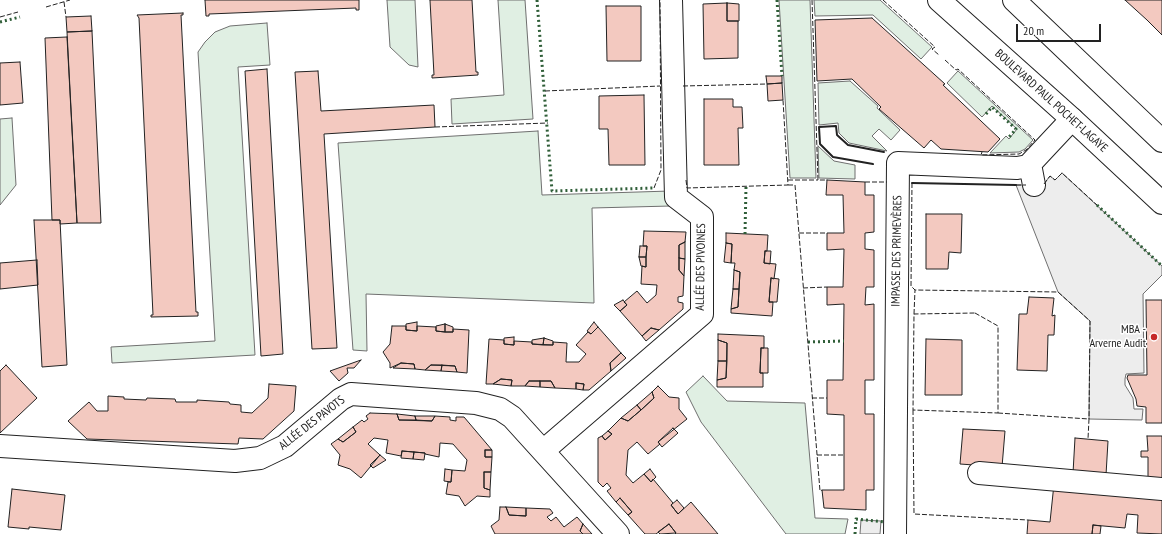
<!DOCTYPE html>
<meta charset="utf-8">
<style>
body{margin:0}
#map{position:relative;width:1162px;height:534px;overflow:hidden;background:#fff;font-family:"PT Sans Narrow",sans-serif}
canvas{display:block}
.scale{position:absolute;left:1016px;top:24px;width:85px;height:18px;box-sizing:border-box;border:2px solid #222;border-top:0;padding-left:5px;font-size:12px;line-height:14px;white-space:nowrap;color:#222;-webkit-text-stroke:3px #fff;paint-order:stroke}
</style>
<div id="map">
<canvas width="1162" height="534"></canvas>
<div class="scale">20 m</div>
</div>
<script>
const ctx = document.querySelector('canvas').getContext('2d');
ctx.lineJoin = 'round';
function fillPath(path, color) { ctx.fillStyle = color; ctx.fill(path, 'evenodd'); }
const toPath = rows => new Path2D(rows.map(r => 'M' + r).join(''));
function stroke(path, color, width, dash) { ctx.strokeStyle = color; ctx.lineWidth = width; ctx.lineCap = dash ? 'butt' : 'round'; ctx.setLineDash(dash || []); ctx.stroke(path); }
function drawText(font, color, halo, rows, align = 'center') {
  ctx.font = font + ' "PT Sans Narrow",sans-serif'; ctx.lineWidth = 3; ctx.setLineDash([]); ctx.textBaseline = 'middle'; ctx.strokeStyle = halo; ctx.fillStyle = color; for (const [text, x, y, turn = 0] of rows) {
    ctx.save(); ctx.translate(x, y); ctx.rotate((+turn || 0) * Math.PI / 180); ctx.textAlign = isNaN(turn) ? turn : align; if (halo) ctx.strokeText(text, 0, 0); ctx.fillText(text, 0, 0); ctx.restore();
  }
}
const green = toPath([
 [387,0,415,0,418,67,409,65,390,47,387,0],
 [498,0,525,0,533,119,452,124,451,99,504,95,498,0],
 [779,0,810,0,816,178,790,178,779,0],
 [814,0,880,0,932,47,921,59,873,15,815,16,814,0],
 [267,23,270,65,238,67,255,355,112,363,111,347,215,341,198,52,205,42,215,32,230,26,267,23],
 [958,71,1033,140,1025,149,1019,152,990,153,1006,136,1009,139,1017,129,992,106,982,117,947,83,958,71],
 [850,81,878,106,877,108,900,130,891,140,879,129,872,136,887,151,849,143,839,133,838,123,819,125,818,83,850,81],
 [12,118,16,185,0,205,0,119,12,118],
 [538,131,542,195,670,191,671,206,592,208,594,303,366,294,367,351,353,350,338,143,538,131],
 [818,146,834,161,855,165,855,179,819,178,818,146],
 [703,376,727,401,805,403,815,518,848,519,845,534,786,534,701,422,686,392,703,376]
]);
fillPath(green, '#e0efe3');
stroke(green, '#6f6f6f', 1);
const parking = toPath([
 [1062,173,1162,266,1162,275,1143,294,1144,373,1126,374,1125,379,1125,385,1133,398,1134,409,1143,409,1142,420,1089,419,1090,321,1058,292,1016,185,1043,185,1050,176,1055,180,1062,173],
 [861,520,881,521,880,534,860,534,861,520]
]);
fillPath(parking, '#ededed');
stroke(parking, '#6f6f6f', 1);
const building = toPath([
 [205,0,359,0,359,10,356,10,356,8,209,14,209,16,206,16,205,0],
 [430,0,472,0,476,72,478,72,478,75,432,78,432,75,434,75,430,0],
 [1125,0,1162,0,1162,35,1147,20,1125,0],
 [727,3,739,4,739,21,727,21,727,3],
 [727,3,727,21,738,21,738,58,704,59,703,4,727,3],
 [606,6,641,6,641,61,607,61,606,6],
 [183,13,183,15,181,15,196,312,198,312,198,316,151,317,151,315,153,315,139,18,137,15,183,13],
 [91,16,92,31,67,32,66,17,91,16],
 [872,18,945,84,943,85,1000,139,988,152,941,149,931,140,924,148,879,109,881,107,852,79,817,81,815,20,872,18],
 [92,31,101,223,77,223,67,32,92,31],
 [67,37,77,223,60,224,60,220,52,220,45,38,67,37],
 [20,62,23,103,0,105,0,63,20,62],
 [267,69,283,354,261,356,245,71,267,69],
 [318,71,321,111,434,105,435,127,324,134,337,348,312,349,295,72,318,71],
 [766,76,782,76,782,83,767,84,766,76],
 [782,83,783,100,768,101,767,84,782,83],
 [644,95,645,165,609,165,608,129,599,129,599,96,644,95],
 [704,99,733,99,733,107,742,107,743,128,738,128,739,165,704,165,704,99],
 [827,180,865,182,865,195,874,195,874,232,865,233,865,249,874,250,874,287,866,287,865,305,874,304,874,380,865,380,865,414,874,414,874,490,866,490,866,510,824,508,822,490,844,490,844,415,827,414,827,380,843,380,844,304,827,305,827,287,843,287,844,249,827,250,827,233,844,233,843,195,826,195,827,180],
 [926,214,962,214,961,253,949,252,948,269,926,269,926,214],
 [34,220,60,220,67,365,42,367,34,220],
 [644,231,686,232,685,242,679,245,679,270,684,276,683,296,678,297,678,302,683,303,683,309,659,330,651,328,642,336,620,311,627,305,624,302,637,291,647,303,656,295,657,285,641,284,642,266,646,267,646,257,647,246,643,246,644,231],
 [726,233,768,235,767,251,765,251,764,263,776,264,774,279,771,278,769,302,773,302,772,316,731,313,731,309,738,307,740,272,734,270,735,263,731,263,732,244,726,243,726,233],
 [685,242,685,259,679,258,679,245,685,242],
 [726,243,732,244,731,263,724,262,726,243],
 [640,246,647,246,646,257,639,257,640,246],
 [765,251,771,251,770,264,764,263,765,251],
 [639,257,646,257,646,267,641,266,639,257],
 [679,258,685,259,684,276,679,270,679,258],
 [37,260,38,285,0,289,0,263,37,260],
 [734,270,740,272,739,289,733,289,734,270],
 [771,278,779,279,777,302,769,302,771,278],
 [733,289,739,289,738,307,731,309,733,289],
 [1029,297,1054,298,1052,316,1055,315,1054,335,1048,335,1047,371,1017,370,1019,314,1027,314,1029,297],
 [623,300,627,305,620,311,614,305,623,300],
 [1146,300,1162,300,1162,423,1146,423,1146,407,1137,406,1136,399,1127,378,1128,375,1147,375,1146,300],
 [417,322,417,331,406,330,406,324,417,322],
 [594,322,598,327,591,334,587,331,594,322],
 [445,324,445,332,436,331,436,326,445,324],
 [445,324,453,327,453,332,445,332,445,324],
 [392,326,406,326,406,330,417,331,417,326,436,327,436,331,445,332,453,332,453,329,469,330,467,373,457,372,455,366,431,365,425,370,415,369,414,364,401,363,390,368,390,363,383,352,390,344,392,326],
 [598,327,621,353,610,363,611,371,589,390,583,390,584,384,576,383,576,389,555,388,551,381,529,381,525,386,511,386,512,380,501,379,493,384,486,384,489,339,504,340,504,344,514,345,514,341,532,342,532,344,553,345,553,342,567,343,566,362,579,362,586,354,576,345,588,332,591,334,598,327],
 [651,328,659,330,646,341,642,336,651,328],
 [718,334,764,336,764,348,761,348,760,373,763,373,763,387,717,387,717,380,726,378,727,343,718,340,718,334],
 [514,337,514,345,504,344,504,338,514,337],
 [544,338,553,341,553,345,543,345,544,338],
 [544,338,543,345,532,344,532,340,544,338],
 [926,339,962,340,962,395,925,395,926,339],
 [718,340,727,343,727,361,718,361,718,340],
 [761,348,768,348,768,373,760,373,761,348],
 [621,353,626,358,611,371,610,363,621,353],
 [361,360,354,368,347,368,348,373,339,381,330,371,361,360],
 [718,361,727,361,726,378,717,380,718,361],
 [401,363,414,364,415,369,393,368,401,363],
 [6,365,37,398,0,433,0,371,6,365],
 [431,365,442,365,441,371,425,370,431,365],
 [442,365,455,366,457,372,441,371,442,365],
 [501,379,512,380,511,386,493,384,501,379],
 [529,381,540,381,540,387,525,386,529,381],
 [540,381,551,381,555,388,540,387,540,381],
 [576,383,584,384,583,390,576,389,576,383],
 [269,384,296,386,294,411,263,439,239,438,238,444,87,439,68,421,89,402,97,411,108,411,108,396,124,397,124,399,146,400,147,398,175,399,176,402,197,402,197,400,229,402,230,404,241,405,241,412,252,413,268,398,269,384],
 [658,386,669,397,679,398,679,409,687,419,658,442,660,444,648,454,637,442,628,450,626,475,633,483,644,474,651,482,653,479,673,503,671,505,678,514,691,502,718,534,675,534,676,533,669,524,656,534,645,534,628,515,632,512,620,498,616,502,607,491,611,488,607,483,603,487,598,482,598,438,602,436,605,440,612,434,608,431,621,418,628,421,641,410,654,398,652,392,658,386],
 [652,392,654,398,641,410,637,405,652,392],
 [637,405,641,410,628,421,621,418,637,405],
 [370,413,397,414,399,420,432,421,435,416,450,417,450,420,456,421,456,417,464,417,492,450,485,450,485,457,492,457,491,472,484,472,484,488,490,490,490,497,477,496,465,506,459,496,446,494,448,482,451,482,452,470,465,471,467,460,453,444,440,443,439,457,425,454,425,453,402,451,401,456,386,453,388,440,374,438,368,444,380,455,361,478,350,469,338,465,340,455,331,444,338,439,343,442,356,432,353,427,362,420,364,422,368,419,366,416,370,413],
 [397,414,415,416,416,420,399,420,397,414],
 [415,416,435,416,432,421,416,420,415,416],
 [353,427,356,432,343,442,338,439,353,427],
 [673,428,678,433,662,447,658,442,673,428],
 [963,429,1005,431,1002,467,960,464,963,429],
 [608,431,612,434,605,440,602,436,608,431],
 [1147,436,1162,436,1162,483,1148,483,1148,457,1141,457,1141,451,1148,451,1147,436],
 [1075,438,1108,441,1106,475,1073,473,1075,438],
 [485,450,492,450,492,457,485,457,485,450],
 [402,451,414,452,413,459,401,458,402,451],
 [414,452,425,453,424,460,413,459,414,452],
 [380,455,386,460,373,468,370,465,380,455],
 [445,469,452,470,451,482,444,481,445,469],
 [650,469,656,477,651,482,644,474,650,469],
 [484,472,491,472,490,490,484,488,484,472],
 [1054,484,1162,498,1162,534,1137,533,1138,515,1127,514,1125,528,1093,525,1092,534,1027,534,1028,520,1050,522,1054,484],
 [12,489,65,495,61,530,29,527,29,529,8,527,12,489],
 [620,498,632,512,628,515,616,502,620,498],
 [677,500,684,508,678,514,671,505,677,500],
 [500,507,506,507,509,515,526,516,526,508,550,509,553,513,547,517,551,521,556,517,564,527,577,517,583,524,580,531,583,534,495,534,491,526,499,520,500,507],
 [506,507,526,508,526,516,509,515,506,507],
 [583,524,592,534,583,534,580,531,583,524],
 [669,524,676,533,660,534,658,532,669,524],
 [1093,525,1101,526,1100,534,1092,534,1093,525]
]);
fillPath(building, '#f3c9c0');
stroke(building, '#222', 1);
const minor = toPath([
 [1030,164,1034,185],
 [0,446,235,461,260,458,285,446,341,399,351,394,476,403,500,409,512,417,618,534],
 [543,451,702,314,702,217,676,197,671,0],
 [979,473,1162,489],
 [895,534,898,163,1017,168,1028,166,1072,119]
]);
const major = toPath([
 [939,0,1072,119,1162,203],
 [1014,0,1162,141]
]);
stroke(minor, '#222', 24);
stroke(major, '#222', 24);
stroke(minor, '#fff', 22);
stroke(major, '#fff', 22);
stroke(toPath([
 [537,0,552,191,654,188],
 [777,0,782,76],
 [0,22,20,17],
 [986,114,992,107,1016,129,1009,137],
 [1097,205,1162,266],
 [745,234,746,186],
 [808,342,844,341],
 [855,534,856,519,885,522]
]), '#2f5e38', 3, [2, 3]);
stroke(toPath([
 [812,0,818,180,827,180],
 [883,0,935,47,932,49,939,55],
 [64,2,66,17],
 [46,7,70,0],
 [0,17,18,12],
 [945,60,956,70,958,69,1035,140,1026,150,1019,154,981,155,982,152],
 [683,86,767,84],
 [545,91,660,86],
 [435,127,548,123],
 [686,180,687,188,788,185,783,100],
 [788,180,818,180],
 [865,182,887,182],
 [912,183,911,286,915,290,1058,292,1090,321,1089,419],
 [1044,184,1050,176,1055,180,1062,173,1097,205],
 [788,185,795,185,820,491,822,490],
 [1016,185,1026,185],
 [654,188,661,170,660,0],
 [799,233,827,233],
 [803,288,827,287],
 [975,313,998,326,998,413,913,410,914,314,975,313],
 [914,314,915,290],
 [812,398,827,398],
 [913,410,914,514,1028,520],
 [998,413,1089,419,1088,439],
 [817,455,844,455]
]), '#222', 1, [5, 2]);
stroke(toPath([
 [873,164,833,157,820,144,819,127,836,126,837,135,848,145,884,152],
 [912,183,1016,185]
]), '#222', 2);
for (const [x, y, r, color] of [
 [1154,337,4,"#c62828"]
]) { const dot = new Path2D(); dot.arc(x, y, r, 0, 2 * Math.PI); ctx.fillStyle = color; ctx.fill(dot); stroke(dot, '#fff', 1.5); }
drawText('12px', '#222', '#fff', [
 ["BOULEVARD PAUL POCHET-LAGAYE",1051,101,42],
 ["IMPASSE DES PRIMEVÈRES",897,251,-89],
 ["ALLÉE DES PIVOINES",701,267,-89],
 ["ALLÉE DES PAVOTS",312,423,-38]
]);
drawText('12px', '#222', '#fff', [
 ["MBA -",1146,330],
 ["Arverne Audit",1146,344]
], 'right');
</script>
